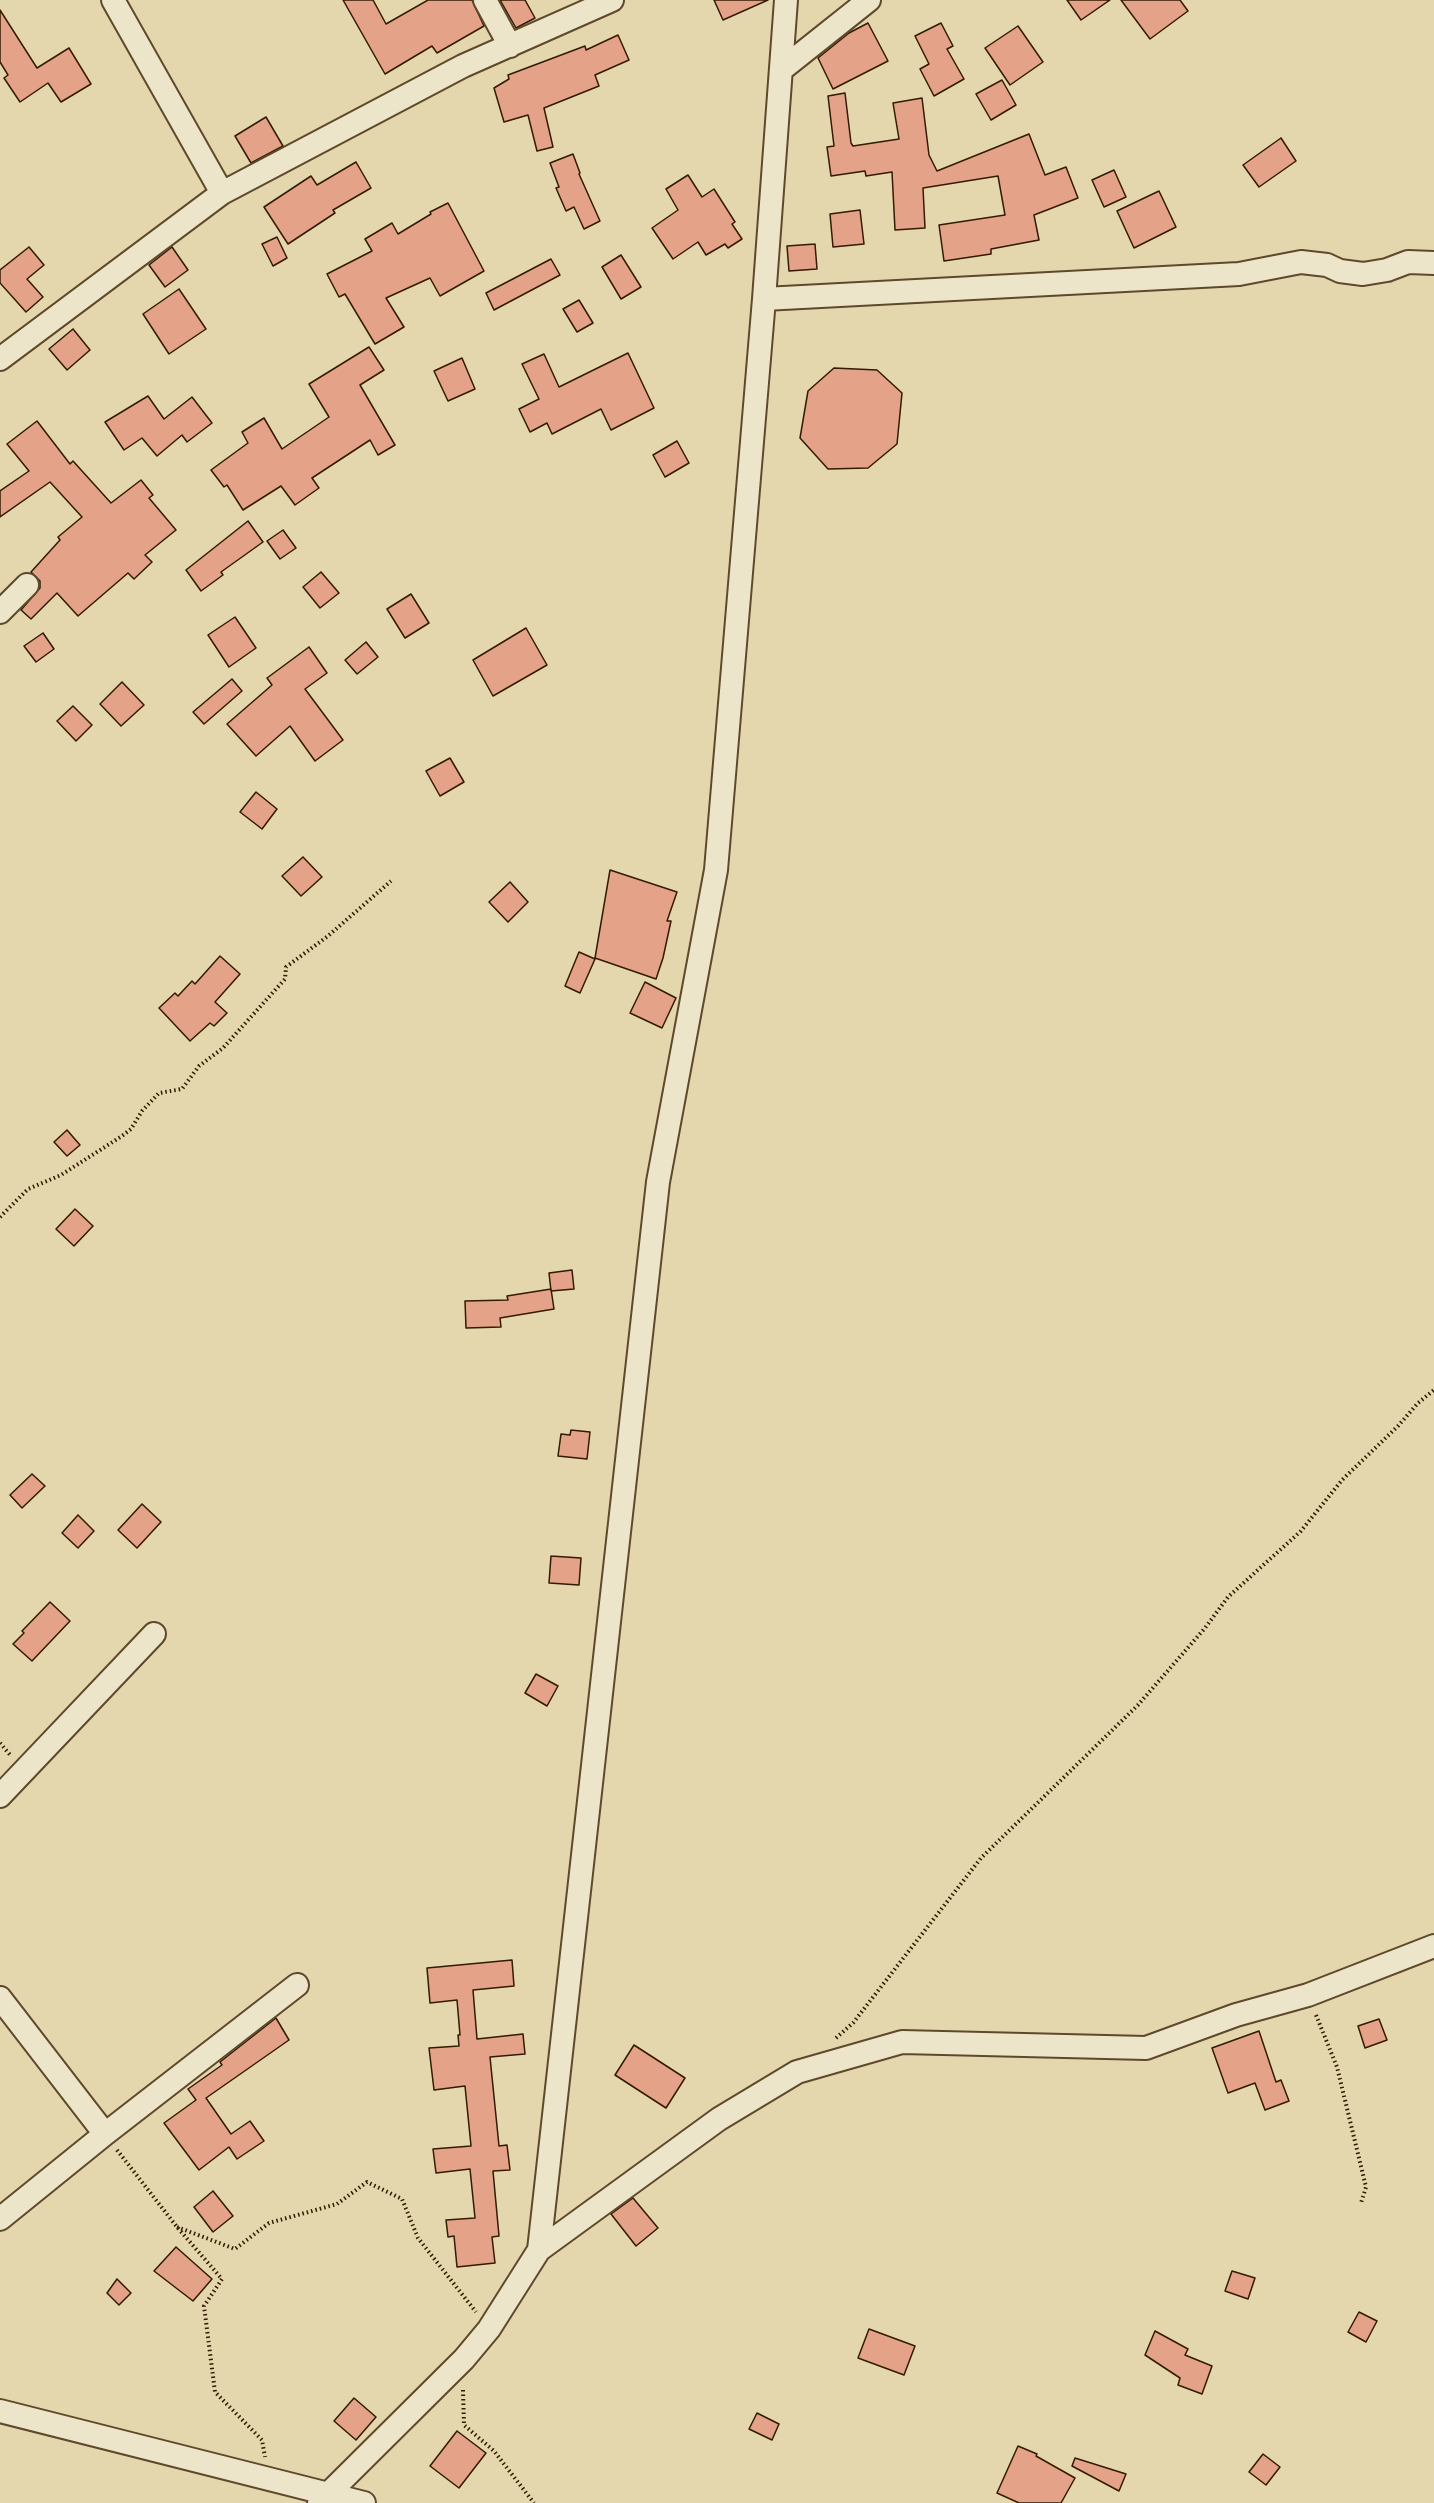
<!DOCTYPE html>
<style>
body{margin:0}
canvas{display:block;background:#e4d7ad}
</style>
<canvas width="1434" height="2503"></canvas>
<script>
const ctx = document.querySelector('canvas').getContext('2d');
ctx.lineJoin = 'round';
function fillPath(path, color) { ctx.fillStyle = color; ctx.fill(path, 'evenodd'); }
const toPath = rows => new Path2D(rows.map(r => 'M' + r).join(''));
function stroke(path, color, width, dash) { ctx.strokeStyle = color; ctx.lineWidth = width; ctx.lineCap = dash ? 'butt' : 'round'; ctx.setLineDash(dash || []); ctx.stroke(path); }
const building = toPath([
 [343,0,373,0,386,24,428,0,472,0,484,26,437,53,432,46,385,74,343,0],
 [500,0,525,0,535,18,516,28,500,0],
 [714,0,768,0,723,20,714,0],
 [1067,0,1110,0,1081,20,1067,0],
 [1121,0,1180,0,1188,11,1150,39,1121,0],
 [0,10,37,68,69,48,91,84,61,102,48,83,20,102,4,78,8,75,0,62,0,10],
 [868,23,888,61,833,89,818,58,849,33,868,23],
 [941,23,953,46,947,49,964,79,934,96,920,69,929,64,915,36,941,23],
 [1018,26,1043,62,1010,85,985,48,1018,26],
 [618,35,629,60,595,75,599,86,544,108,553,147,537,151,528,115,504,122,494,88,509,79,508,75,585,46,586,50,618,35],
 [1002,80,1016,105,991,120,976,94,1002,80],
 [845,93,851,143,853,146,899,139,893,103,922,98,929,155,937,171,1029,134,1045,175,1066,167,1078,198,1034,215,1039,240,991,249,991,254,944,261,939,225,1005,215,998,176,923,188,925,228,895,230,892,172,866,176,865,171,831,176,827,147,834,146,828,96,845,93],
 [266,117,283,146,251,163,235,136,266,117],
 [1281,138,1296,161,1259,187,1243,165,1281,138],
 [573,154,580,173,579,174,600,221,584,229,574,207,566,211,556,188,559,187,550,163,573,154],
 [356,162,371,188,333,210,335,213,288,244,264,207,311,176,317,185,356,162],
 [1114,170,1126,197,1104,207,1092,180,1114,170],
 [688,175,702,197,714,189,735,222,732,224,742,239,728,248,725,244,706,255,698,242,673,259,652,228,678,210,666,189,688,175],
 [1159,191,1176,227,1134,248,1117,211,1159,191],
 [448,203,484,271,440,296,430,278,386,298,404,327,375,344,345,294,339,297,327,274,372,251,365,239,392,223,398,234,431,214,430,212,448,203],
 [860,210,864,244,833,247,830,214,860,210],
 [277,237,287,258,273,266,262,244,277,237],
 [815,244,817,269,789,271,787,246,815,244],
 [29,247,44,265,27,279,43,297,26,312,0,283,0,270,29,247],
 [172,247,188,270,165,287,149,265,172,247],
 [621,255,641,287,621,299,602,267,621,255],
 [551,259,560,275,494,310,486,293,551,259],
 [179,289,206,329,169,354,143,314,179,289],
 [579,300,593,323,577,332,563,309,579,300],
 [73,329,90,350,67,370,49,349,73,329],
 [369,347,384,370,360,385,395,445,378,455,370,440,312,478,319,488,295,505,281,486,243,510,227,485,224,487,211,470,248,443,242,432,264,418,282,449,329,417,309,384,369,347],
 [628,353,654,408,611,430,601,409,552,434,547,423,530,432,519,409,539,399,522,364,544,354,559,387,628,353],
 [462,358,475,389,448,401,434,371,462,358],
 [834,368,877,370,902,393,897,444,868,468,828,469,800,438,808,391,834,368],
 [148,396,164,419,192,397,212,423,187,442,182,435,157,456,142,438,124,450,105,422,148,396],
 [37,421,70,464,73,461,111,503,141,480,153,495,149,498,176,530,145,555,152,562,134,579,128,573,78,616,57,593,31,619,21,610,40,588,40,581,31,572,60,540,58,537,82,517,50,482,0,517,0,491,29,471,7,444,37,421],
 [677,441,689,463,665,477,653,455,677,441],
 [248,521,263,542,221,572,223,575,201,591,186,570,248,521],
 [283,530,296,548,280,559,267,541,283,530],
 [321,572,339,593,320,608,303,587,321,572],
 [411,594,429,623,405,638,387,609,411,594],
 [235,617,256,648,229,667,208,635,235,617],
 [526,628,547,665,493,696,473,660,526,628],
 [43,633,54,649,36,662,24,646,43,633],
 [366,642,378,657,357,674,345,660,366,642],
 [309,647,327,673,305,689,343,740,315,761,290,726,256,756,227,724,272,685,267,678,309,647],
 [232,679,242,691,204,724,193,712,232,679],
 [122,682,144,705,121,726,100,704,122,682],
 [73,706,92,725,76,741,57,721,73,706],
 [450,758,464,782,440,796,426,771,450,758],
 [256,792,277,809,262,829,240,812,256,792],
 [303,857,322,877,301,896,282,876,303,857],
 [610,870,677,892,667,921,671,921,663,958,656,979,595,958,610,870],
 [510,882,528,902,508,922,489,902,510,882],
 [579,952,595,959,580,993,565,986,579,952],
 [220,956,240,974,215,1002,227,1013,214,1026,210,1023,190,1041,159,1008,175,993,178,996,192,981,195,984,220,956],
 [645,982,676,998,662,1028,630,1013,645,982],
 [67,1130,80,1145,67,1156,54,1142,67,1130],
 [75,1209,93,1226,74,1246,56,1229,75,1209],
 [572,1270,574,1289,551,1291,549,1273,572,1270],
 [551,1289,554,1309,500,1318,501,1327,466,1328,465,1301,508,1300,507,1296,551,1289],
 [571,1430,590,1432,587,1459,558,1456,561,1434,570,1435,571,1430],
 [32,1474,45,1486,22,1508,10,1495,32,1474],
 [142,1504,161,1522,137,1548,118,1530,142,1504],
 [78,1515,94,1531,78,1548,62,1533,78,1515],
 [551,1556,581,1558,579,1585,549,1583,551,1556],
 [50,1602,70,1621,32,1661,13,1644,24,1633,22,1631,50,1602],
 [536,1674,558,1686,547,1706,525,1693,536,1674],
 [512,1960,514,1986,473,1990,477,2039,523,2034,525,2054,490,2057,499,2146,507,2145,510,2170,493,2171,499,2236,492,2237,495,2263,457,2267,454,2236,448,2237,446,2220,475,2218,470,2169,436,2173,433,2149,471,2146,465,2086,434,2090,429,2048,459,2046,458,2035,460,2035,457,2000,430,2003,427,1968,512,1960],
 [276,2018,289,2040,206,2098,231,2134,250,2121,264,2141,237,2159,229,2147,199,2170,164,2123,196,2100,188,2089,222,2065,220,2062,276,2018],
 [1379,2019,1387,2040,1365,2048,1358,2026,1379,2019],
 [1259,2031,1276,2082,1281,2080,1289,2101,1265,2110,1255,2083,1228,2093,1212,2048,1259,2031],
 [634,2045,685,2078,666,2108,615,2075,634,2045],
 [213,2191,233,2216,213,2232,194,2207,213,2191],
 [633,2198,658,2228,636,2246,611,2214,633,2198],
 [176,2247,212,2279,193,2301,154,2271,176,2247],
 [1232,2271,1255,2278,1248,2299,1225,2291,1232,2271],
 [117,2279,131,2293,119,2305,107,2293,117,2279],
 [1359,2312,1377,2321,1366,2342,1348,2332,1359,2312],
 [869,2329,915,2346,904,2375,858,2358,869,2329],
 [1155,2331,1188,2349,1185,2355,1212,2366,1202,2394,1178,2385,1180,2378,1145,2355,1155,2331],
 [354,2398,376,2417,356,2440,334,2421,354,2398],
 [757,2413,779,2424,772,2440,749,2429,757,2413],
 [457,2431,486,2453,459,2488,430,2466,457,2431],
 [1018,2446,1037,2454,1036,2456,1075,2478,1061,2503,1019,2503,997,2493,1018,2446],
 [1263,2454,1280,2467,1266,2485,1249,2472,1263,2454],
 [1075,2458,1126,2474,1119,2491,1072,2466,1075,2458]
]);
fillPath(building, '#e4a289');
stroke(building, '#331a00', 1.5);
const minor = toPath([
 [113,0,222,193],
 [485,0,510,46],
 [781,70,869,0],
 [764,299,1239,274,1301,262,1327,265,1340,271,1363,274,1387,270,1408,262,1434,263],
 [0,359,222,193,463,66,612,0],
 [0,612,27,585],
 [0,1796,154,1634],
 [0,1998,105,2134],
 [0,2219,105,2134,297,1985],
 [539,2250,658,1182,716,870,764,299,786,0],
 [0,2411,364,2503],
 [319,2503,464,2359,489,2329,539,2250,719,2119,797,2072,902,2042,1146,2048,1236,2015,1308,1995,1434,1946]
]);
stroke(minor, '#5f492b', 26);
stroke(toPath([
 [0,1217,28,1189,61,1175,122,1136,131,1129,142,1111,159,1093,182,1089,199,1066,223,1048,285,979,286,967,328,936,391,881],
 [0,1743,11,1756],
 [1316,2015,1337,2067,1366,2187,1361,2203],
 [836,2038,853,2023,981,1858,1138,1705,1205,1628,1228,1597,1301,1531,1342,1480,1398,1426,1418,1403,1434,1390],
 [117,2150,177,2227,222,2279,204,2306,215,2392,262,2440,265,2457],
 [177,2227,235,2249,269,2223,337,2204,367,2182,402,2199,418,2238,476,2312],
 [463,2390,464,2425,494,2451,534,2503]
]), '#331a00', 4, [1.5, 3]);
stroke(minor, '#ede5ca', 22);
</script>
